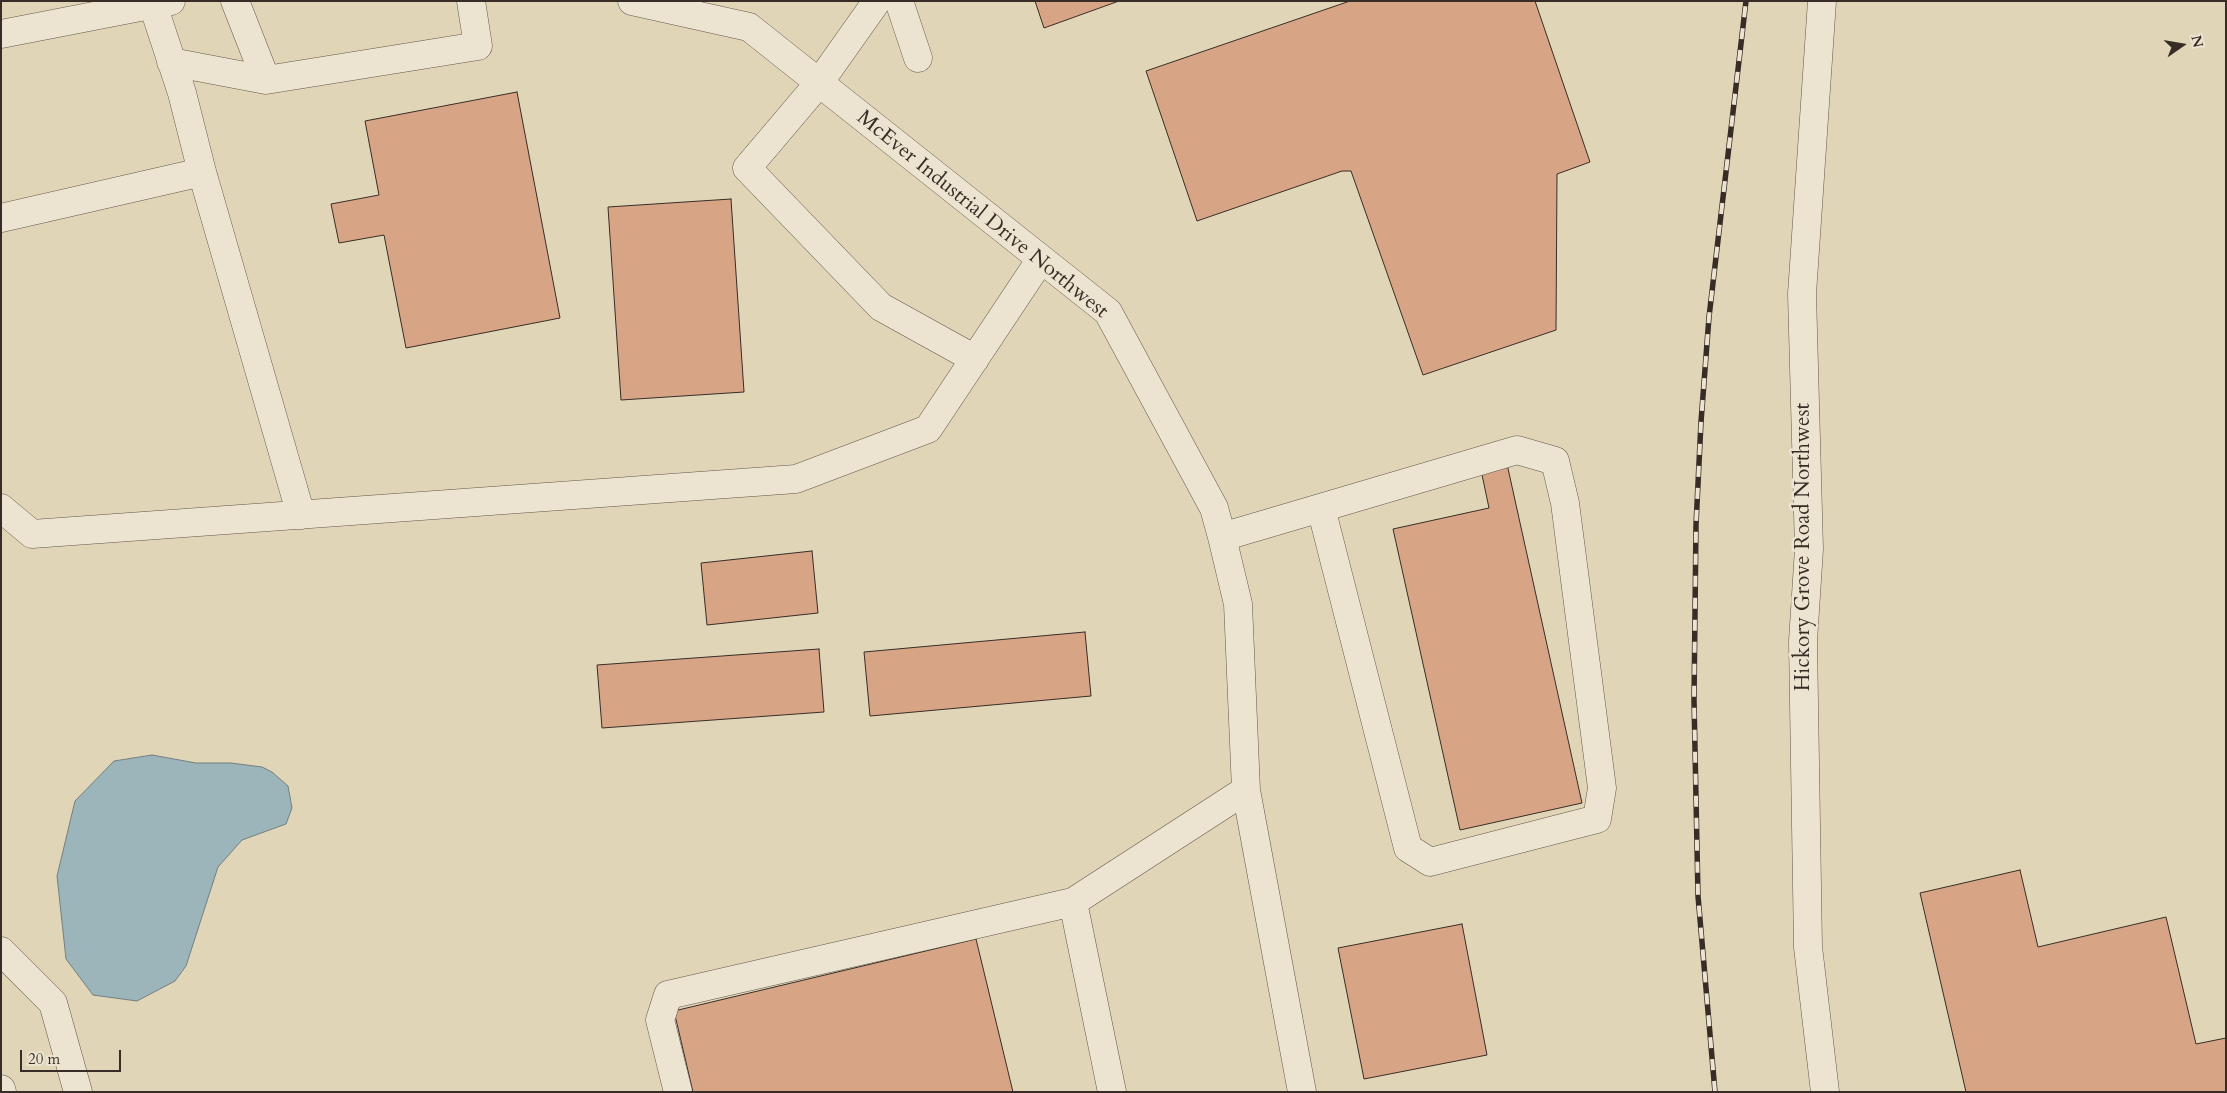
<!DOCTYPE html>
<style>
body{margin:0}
#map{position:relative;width:2227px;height:1093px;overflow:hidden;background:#e1d5b8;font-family:Cardo,serif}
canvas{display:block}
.frame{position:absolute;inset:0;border:2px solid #382d26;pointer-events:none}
.north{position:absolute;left:2157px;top:20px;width:50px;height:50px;-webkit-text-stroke:4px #ece4d1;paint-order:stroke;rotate:77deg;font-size:14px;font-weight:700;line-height:20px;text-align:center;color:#382d26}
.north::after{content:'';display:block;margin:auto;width:18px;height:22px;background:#382d26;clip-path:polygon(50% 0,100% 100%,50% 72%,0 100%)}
.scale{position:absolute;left:20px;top:1050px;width:101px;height:22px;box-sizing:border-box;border:2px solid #382d26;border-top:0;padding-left:6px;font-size:15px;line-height:18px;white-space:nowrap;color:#382d26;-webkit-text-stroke:4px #ece4d1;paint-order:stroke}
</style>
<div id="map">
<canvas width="2227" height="1093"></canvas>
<div class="frame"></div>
<div class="north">N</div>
<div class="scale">20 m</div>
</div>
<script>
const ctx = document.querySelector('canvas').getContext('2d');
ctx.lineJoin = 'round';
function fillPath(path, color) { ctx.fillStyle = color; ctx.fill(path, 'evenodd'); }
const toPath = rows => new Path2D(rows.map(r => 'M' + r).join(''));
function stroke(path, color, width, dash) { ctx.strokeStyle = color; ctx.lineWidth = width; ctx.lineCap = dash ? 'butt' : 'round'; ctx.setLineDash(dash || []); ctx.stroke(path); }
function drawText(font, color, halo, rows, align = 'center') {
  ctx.font = font + ' Cardo,serif'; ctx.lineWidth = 5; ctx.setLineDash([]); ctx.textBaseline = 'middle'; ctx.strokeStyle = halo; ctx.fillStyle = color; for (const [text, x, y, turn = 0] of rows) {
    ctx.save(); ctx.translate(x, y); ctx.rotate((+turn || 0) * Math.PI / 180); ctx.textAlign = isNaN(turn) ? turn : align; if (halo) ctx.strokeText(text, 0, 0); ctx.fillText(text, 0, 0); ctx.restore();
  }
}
const water = toPath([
 [152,755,196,763,231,763,262,767,272,772,288,786,292,808,286,824,242,840,218,867,186,966,175,981,137,1001,93,995,66,959,57,876,75,801,114,761,152,755]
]);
fillPath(water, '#9bb5bb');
stroke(water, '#737f7f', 1);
const building = toPath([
 [1035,1,1119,1,1044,28,1035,1],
 [1350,1,1535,1,1590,162,1557,174,1556,330,1423,375,1351,171,1342,171,1197,221,1146,71,1350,1],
 [517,92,560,318,406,348,384,235,339,243,331,204,379,195,365,121,517,92],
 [731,199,744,392,621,400,608,207,731,199],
 [1507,464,1582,803,1460,830,1393,529,1489,508,1481,470,1507,464],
 [812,551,818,613,707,625,701,563,812,551],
 [1085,632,1091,696,870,716,864,652,1085,632],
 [819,649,824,712,602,728,597,665,819,649],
 [2020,870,2038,947,2166,917,2196,1044,2226,1038,2226,1092,1966,1092,1920,893,2020,870],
 [1462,924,1487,1055,1364,1079,1338,948,1462,924],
 [976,939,1013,1092,693,1092,674,1011,976,939]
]);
fillPath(building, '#d7a486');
stroke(building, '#382d26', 1);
const minor = toPath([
 [235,1,266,80],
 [632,1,749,27,1108,312,1214,508,1222,537,1238,604,1246,790,1302,1092],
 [877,1,819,83,747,168,881,307,975,359],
 [899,1,918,58],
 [1822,1,1802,294,1809,549,1803,641,1808,947,1825,1092],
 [153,5,182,93,202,172,301,515],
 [1,34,171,1],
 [171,62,266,80,478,46,471,1],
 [1,218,202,172],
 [1,508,32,534,796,479,928,429,1041,259],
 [1222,537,1517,450,1555,461,1565,503,1602,788,1597,819,1430,862,1408,848,1321,508],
 [1073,902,1112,1092],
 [1,951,53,1003,78,1092],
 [1,1089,2,1092],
 [678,1092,660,1020,668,995,1073,902,1246,790]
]);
stroke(minor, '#62574a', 29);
stroke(minor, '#ece4d1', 28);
const rail = toPath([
 [1715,1092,1698,896,1694,700,1696,525,1701,422,1709,317,1746,1]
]);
stroke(rail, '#382d26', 5.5);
stroke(rail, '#ece4d1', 4, [11]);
drawText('21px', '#382d26', '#ece4d1', [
 ["McEver Industrial Drive Northwest",982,215,39],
 ["Hickory Grove Road Northwest",1804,547,-90]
]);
</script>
